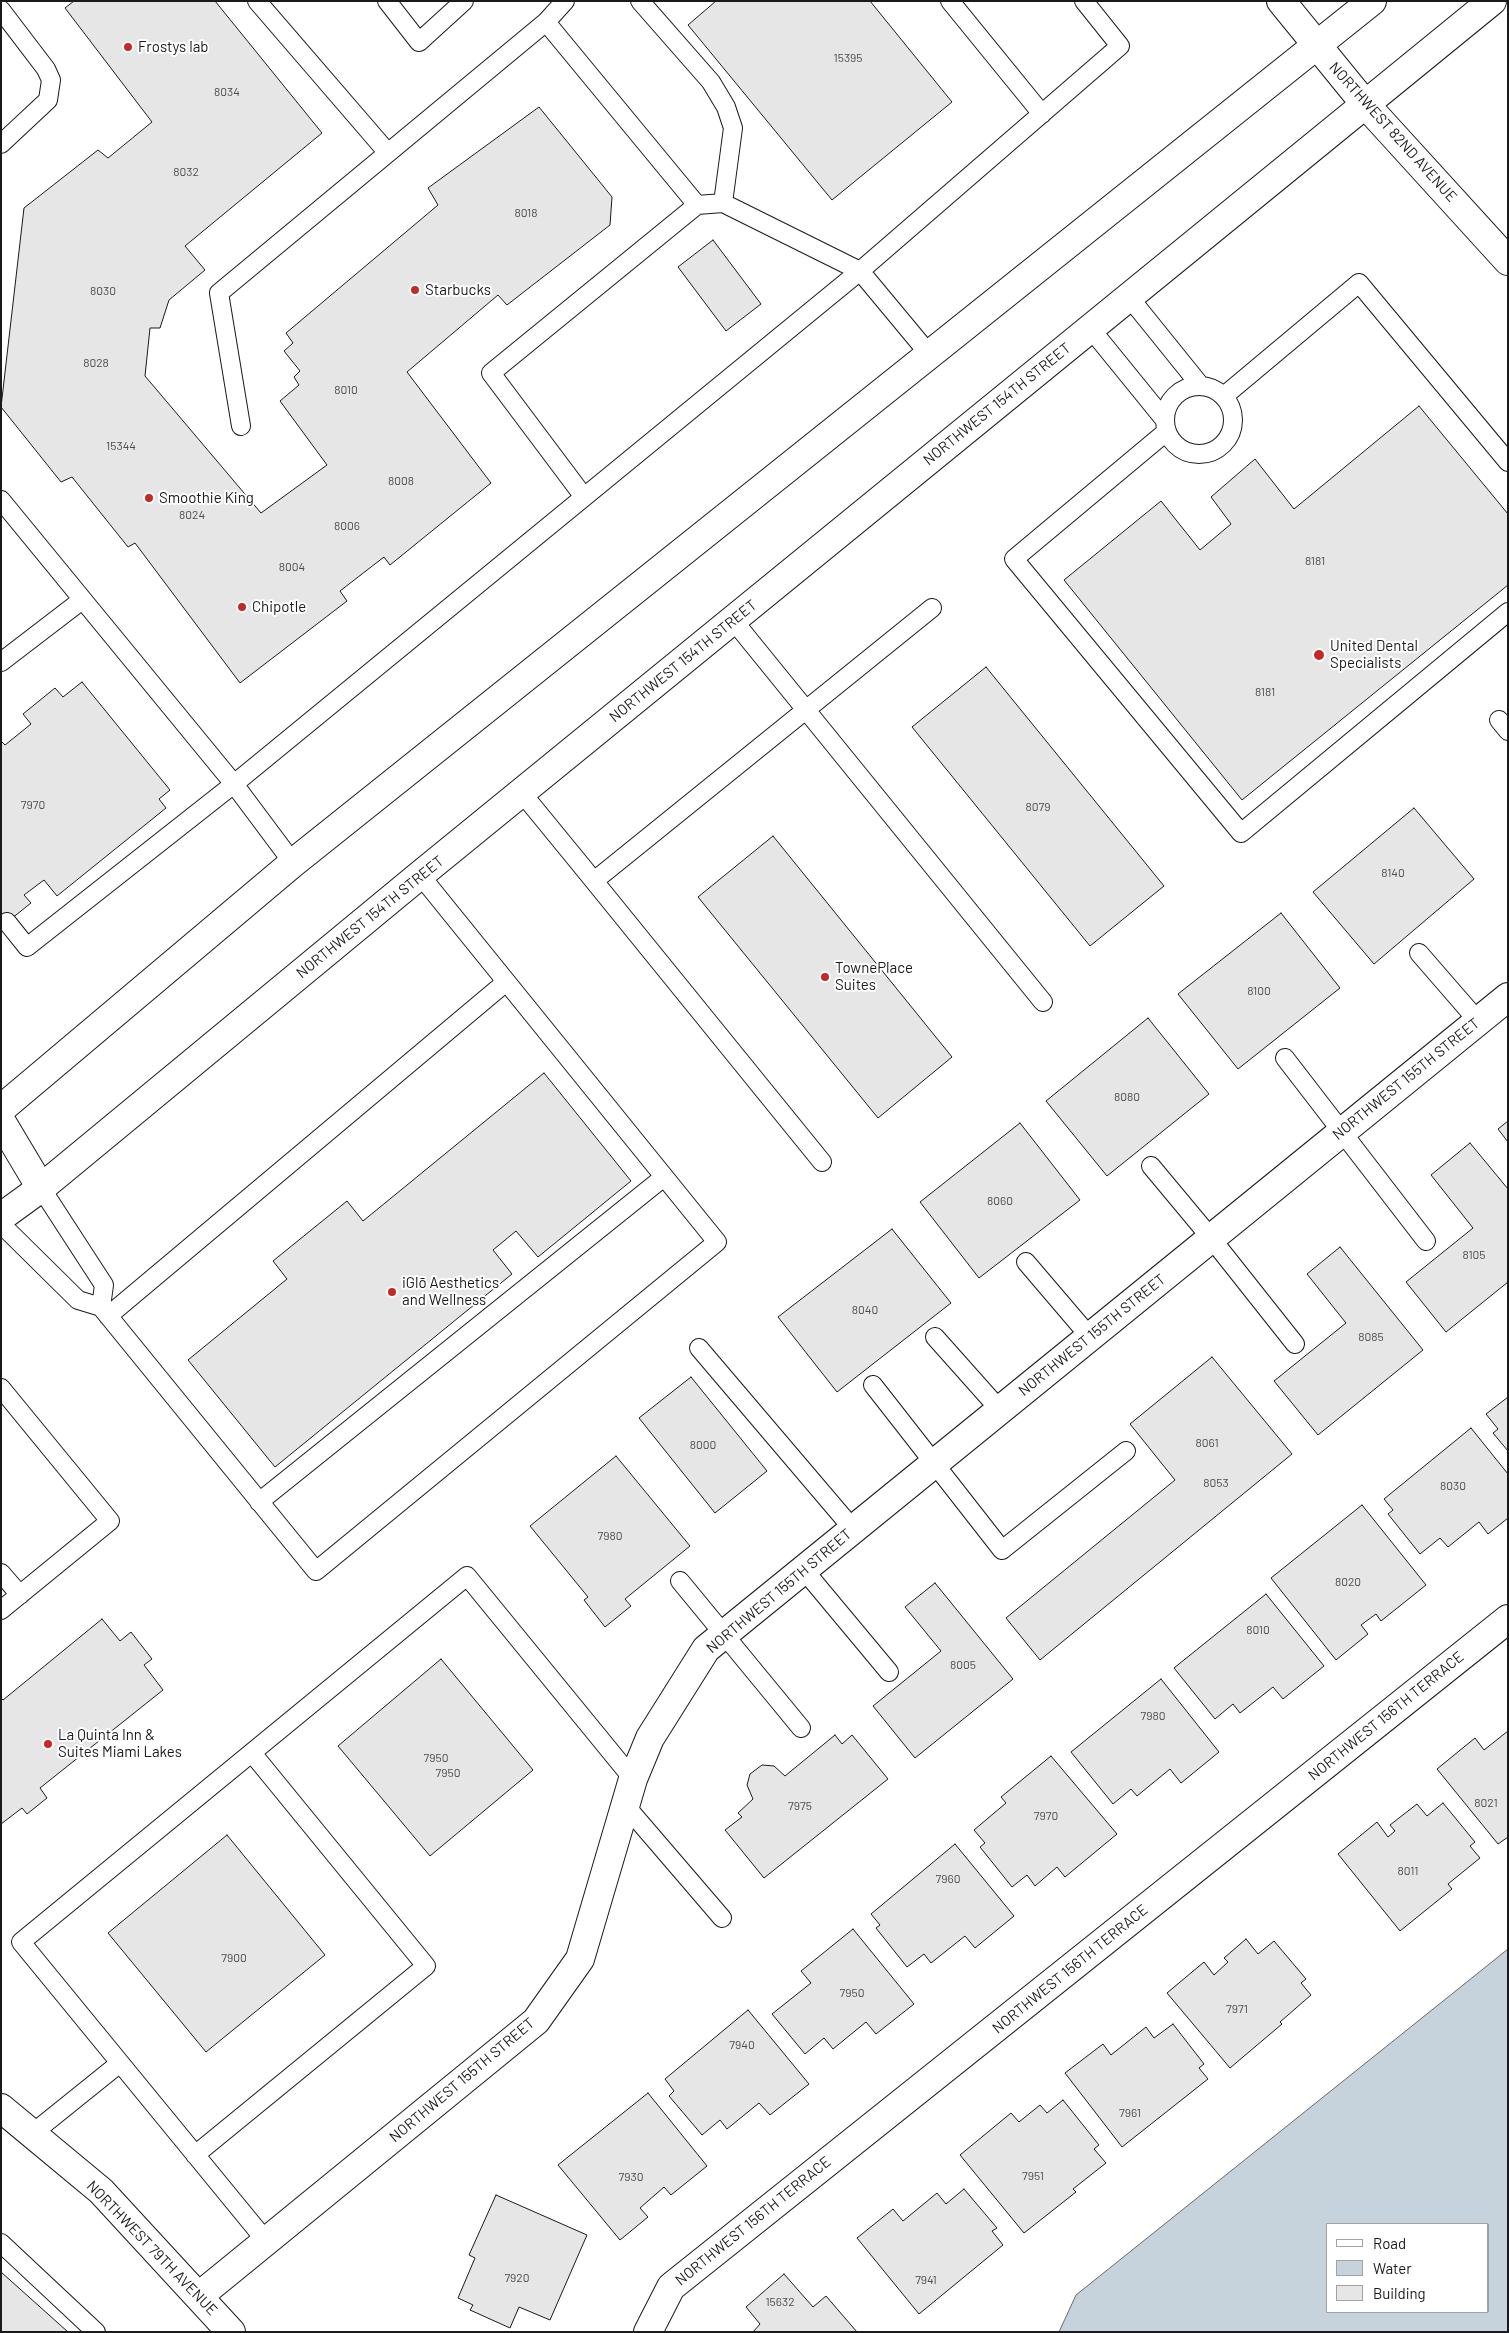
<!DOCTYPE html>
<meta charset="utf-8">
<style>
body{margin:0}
#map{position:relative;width:1509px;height:2333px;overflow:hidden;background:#fff;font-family:Barlow,sans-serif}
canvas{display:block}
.frame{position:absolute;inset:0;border:2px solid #1a1a1a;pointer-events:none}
.legend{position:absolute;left:1326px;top:2223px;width:162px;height:90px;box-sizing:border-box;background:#fff;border:1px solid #a3a3a3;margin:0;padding:6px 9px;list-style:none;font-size:15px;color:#1a1a1a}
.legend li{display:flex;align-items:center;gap:10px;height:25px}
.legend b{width:25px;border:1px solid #a3a3a3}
</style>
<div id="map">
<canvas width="1509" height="2333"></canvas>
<div class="frame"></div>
<ul class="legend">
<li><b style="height:6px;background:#fff"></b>Road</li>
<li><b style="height:14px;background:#c6d2dc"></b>Water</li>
<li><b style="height:14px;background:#e6e6e6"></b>Building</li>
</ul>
</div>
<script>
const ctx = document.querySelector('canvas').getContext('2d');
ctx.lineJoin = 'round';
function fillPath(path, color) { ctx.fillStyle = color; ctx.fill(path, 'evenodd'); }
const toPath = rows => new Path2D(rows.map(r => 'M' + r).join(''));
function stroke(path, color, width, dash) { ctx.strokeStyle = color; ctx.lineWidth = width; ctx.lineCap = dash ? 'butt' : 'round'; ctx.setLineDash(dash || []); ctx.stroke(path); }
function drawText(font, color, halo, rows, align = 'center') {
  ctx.font = font + ' Barlow,sans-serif'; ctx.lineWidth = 4; ctx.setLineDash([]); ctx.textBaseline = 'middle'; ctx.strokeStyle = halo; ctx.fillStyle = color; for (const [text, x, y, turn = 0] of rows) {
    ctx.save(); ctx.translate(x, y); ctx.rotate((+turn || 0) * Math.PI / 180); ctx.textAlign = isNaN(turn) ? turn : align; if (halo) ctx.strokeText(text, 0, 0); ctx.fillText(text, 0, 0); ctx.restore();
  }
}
const water = toPath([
 [1508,1949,1508,2332,1059,2332,1076,2295,1508,1949],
 [1328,2224,1488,2224,1488,2312,1328,2312,1328,2224]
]);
fillPath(water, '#c6d2dc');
stroke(water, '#6a6a6a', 1);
const building = toPath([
 [74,1,215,1,322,133,185,246,205,270,169,300,160,328,150,328,145,376,261,513,327,465,280,401,299,385,294,377,300,371,284,351,293,343,286,333,438,205,428,188,539,107,612,197,610,225,507,305,498,295,407,372,491,483,390,565,384,557,340,591,347,601,240,683,135,543,128,547,72,477,61,482,1,407,24,208,98,150,108,158,152,122,65,8,74,1],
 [716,1,870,1,952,102,832,200,688,25,716,1],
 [713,240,761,304,726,331,678,267,713,240],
 [1419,406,1508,514,1508,585,1242,800,1064,580,1161,501,1200,550,1231,524,1211,497,1255,459,1294,509,1419,406],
 [986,667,1164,886,1090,946,912,727,986,667],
 [82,682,170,790,159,799,166,808,57,896,44,880,24,895,31,903,1,927,1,741,5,745,31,724,23,714,55,688,63,697,82,682],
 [1414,808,1474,879,1374,964,1313,892,1414,808],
 [773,836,952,1057,878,1118,698,897,773,836],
 [1281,913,1340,988,1238,1069,1178,994,1281,913],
 [1148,1018,1209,1094,1107,1176,1046,1101,1148,1018],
 [544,1073,631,1181,538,1257,516,1231,493,1250,512,1274,275,1467,188,1360,287,1279,273,1261,347,1201,363,1221,544,1073],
 [1508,1121,1508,1142,1498,1129,1508,1121],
 [1020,1123,1080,1200,979,1278,920,1202,1020,1123],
 [1470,1143,1508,1189,1508,1282,1446,1332,1406,1282,1473,1228,1431,1175,1470,1143],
 [892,1229,951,1303,837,1392,778,1317,892,1229],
 [1340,1247,1423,1350,1318,1435,1274,1381,1346,1323,1307,1274,1340,1247],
 [1212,1357,1292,1454,1040,1660,1006,1618,1175,1480,1130,1424,1212,1357],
 [691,1377,767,1471,715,1513,639,1418,691,1377],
 [1508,1397,1508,1451,1493,1433,1498,1429,1486,1414,1508,1397],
 [1471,1428,1508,1474,1508,1518,1488,1534,1479,1522,1448,1547,1440,1538,1420,1554,1388,1514,1393,1510,1384,1499,1471,1428],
 [616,1456,690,1546,625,1599,631,1606,605,1627,584,1600,588,1597,530,1526,616,1456],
 [1362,1505,1426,1585,1381,1621,1376,1614,1361,1625,1368,1634,1336,1660,1271,1578,1362,1505],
 [935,1583,1013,1679,915,1758,873,1706,941,1651,905,1607,935,1583],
 [1266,1594,1324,1666,1283,1699,1273,1687,1240,1713,1233,1704,1215,1719,1174,1668,1266,1594],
 [102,1619,120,1641,131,1632,152,1659,144,1665,163,1690,40,1788,47,1798,27,1814,22,1808,1,1824,1,1698,3,1700,102,1619],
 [441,1659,533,1770,430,1856,338,1746,441,1659],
 [1161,1679,1219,1752,1181,1783,1170,1769,1137,1796,1131,1789,1113,1804,1071,1752,1161,1679],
 [1508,1731,1508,1837,1498,1844,1437,1769,1475,1738,1484,1750,1508,1731],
 [835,1735,842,1744,852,1735,888,1779,764,1878,725,1830,742,1817,738,1813,753,1799,747,1785,750,1774,762,1765,774,1766,785,1776,835,1735],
 [1051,1756,1117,1834,1065,1877,1057,1867,1035,1886,1027,1875,1012,1887,980,1847,985,1843,974,1830,1006,1803,1001,1797,1051,1756],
 [1443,1803,1475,1842,1470,1846,1480,1858,1448,1884,1452,1889,1400,1931,1338,1854,1377,1822,1388,1837,1395,1831,1390,1825,1417,1804,1427,1816,1443,1803],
 [227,1835,325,1955,206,2052,108,1933,227,1835],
 [955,1844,1014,1916,975,1948,965,1936,931,1963,924,1954,907,1967,876,1928,880,1925,871,1914,955,1844],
 [853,1929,914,2004,876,2034,866,2022,833,2049,824,2038,805,2054,772,2014,811,1983,801,1971,853,1929],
 [1246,1939,1258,1954,1274,1941,1306,1979,1301,1983,1311,1995,1280,2022,1282,2024,1230,2068,1167,1993,1204,1962,1214,1975,1228,1962,1224,1958,1246,1939],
 [748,2010,809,2084,770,2115,759,2103,727,2129,720,2120,702,2135,669,2096,674,2091,665,2079,748,2010],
 [1173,2024,1204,2064,1199,2068,1208,2079,1122,2147,1065,2073,1103,2044,1111,2055,1146,2027,1154,2038,1173,2024],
 [648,2093,707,2166,671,2195,664,2187,640,2208,648,2217,620,2240,558,2165,648,2093],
 [1063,2100,1099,2145,1094,2149,1106,2163,1073,2189,1076,2192,1024,2233,960,2155,1011,2113,1019,2122,1040,2105,1047,2113,1063,2100],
 [964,2189,997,2228,992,2231,1003,2245,919,2314,857,2238,893,2209,903,2221,937,2193,946,2204,964,2189],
 [496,2195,587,2235,550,2320,519,2307,510,2328,470,2310,473,2305,458,2298,475,2258,469,2255,496,2195],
 [1,2272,68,2332,1,2332,1,2272],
 [784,2274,813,2307,826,2296,857,2332,753,2332,760,2324,746,2307,784,2274]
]);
fillPath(building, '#e6e6e6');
stroke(building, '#1a1a1a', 1);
const service = toPath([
 [257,1,388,153],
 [387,1,419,42,464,1],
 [640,1,711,82,726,107,733,128,723,203],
 [950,1,1042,114],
 [1,10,46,69,51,80,48,100,1,144],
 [546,22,697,205],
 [1129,297,1200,385],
 [1090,328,1164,419],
 [929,354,860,271,1120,46,1084,1],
 '1165 420a34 34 0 1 1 68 0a34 34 0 1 1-68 0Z',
 [1224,396,1359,283,1508,462],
 [241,426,219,293,546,22,565,1],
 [1166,432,1014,559,1241,833,1508,612],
 [1,500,234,784,27,947,7,922],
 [733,620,1043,1002],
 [1,662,82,600],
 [1499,720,1508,731],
 [522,793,594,881],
 [293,863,234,784,860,271,723,203,697,205,491,373,584,497],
 [1419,953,1478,1021],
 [1285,1058,1426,1241],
 [822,1162,594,881,932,608],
 [1151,1166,1211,1238,1295,1344],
 [41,1188,104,1285,101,1307],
 [1,1224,78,1300,101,1307,316,1571,717,1242,420,875],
 [1026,1262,1090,1337],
 [108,1316,506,982],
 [935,1337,1000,1410],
 [699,1348,853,1529],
 [873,1385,1002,1550,1126,1451],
 [1,1388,110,1521,1,1610],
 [259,1502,664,1177],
 [804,1570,889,1672],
 [1,1573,20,1595],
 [680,1581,801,1728],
 [625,1805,722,1918],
 [33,2133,120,2063],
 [195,2155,426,1966,252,1753],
 [266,2241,21,1942,467,1576,633,1779],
 [1,2243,96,2332]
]);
const minor = toPath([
 [1,1121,41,1188],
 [1,2108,101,2191,231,2332],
 [199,2296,536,2021,580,1959,633,1779,650,1738,706,1649,1508,997],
 [648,2332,671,2287,1508,1619]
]);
const tertiary = toPath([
 [1281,1,1365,104,1508,261]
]);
const secondary = toPath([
 [1,1109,293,863,1372,1],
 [1,1217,41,1188,420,875,1492,1]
]);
stroke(service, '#1a1a1a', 20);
stroke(minor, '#1a1a1a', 30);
stroke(tertiary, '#1a1a1a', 30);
stroke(secondary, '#1a1a1a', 30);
stroke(service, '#fff', 18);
stroke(minor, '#fff', 28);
stroke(tertiary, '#fff', 28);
stroke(secondary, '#fff', 28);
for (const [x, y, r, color] of [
 [128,47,5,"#c62828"],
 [415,290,5,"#c62828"],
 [149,498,5,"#c62828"],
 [242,607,5,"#c62828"],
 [1319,655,6,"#c62828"],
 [825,977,5,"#c62828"],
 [392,1292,5,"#c62828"],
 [48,1744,5,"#c62828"]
]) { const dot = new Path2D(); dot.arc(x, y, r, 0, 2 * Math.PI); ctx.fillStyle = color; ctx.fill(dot); stroke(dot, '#fff', 2); }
drawText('12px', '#4d4d4d', null, [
 ["15395",848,58],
 ["8034",227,92],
 ["8032",186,172],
 ["8018",526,213],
 ["8030",103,291],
 ["8028",96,363],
 ["8010",346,390],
 ["15344",121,446],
 ["8008",401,481],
 ["8024",192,515],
 ["8006",347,526],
 ["8181",1315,561],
 ["8004",292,567],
 ["8181",1265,692],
 ["7970",33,805],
 ["8079",1038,807],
 ["8140",1393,873],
 ["8100",1259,991],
 ["8080",1127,1097],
 ["8060",1000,1201],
 ["8105",1474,1255],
 ["8040",865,1310],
 ["8085",1371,1337],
 ["8061",1207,1443],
 ["8000",703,1445],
 ["8053",1216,1483],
 ["8030",1453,1486],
 ["7980",610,1536],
 ["8020",1348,1582],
 ["8010",1258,1630],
 ["8005",963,1665],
 ["7980",1153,1716],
 ["7950",436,1758],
 ["7950",448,1773],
 ["8021",1486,1803],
 ["7975",800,1806],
 ["7970",1046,1816],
 ["8011",1408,1871],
 ["7960",948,1879],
 ["7900",234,1958],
 ["7950",852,1993],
 ["7971",1237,2009],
 ["7940",742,2045],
 ["7961",1130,2113],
 ["7951",1033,2176],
 ["7930",631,2177],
 ["7920",517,2278],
 ["7941",926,2280],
 ["15632",780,2302]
]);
drawText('15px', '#1a1a1a', '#fff', [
 ["Frostys lab",138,47],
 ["Starbucks",425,290],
 ["Smoothie King",159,498],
 ["Chipotle",252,607],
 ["United Dental",1330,646],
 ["Specialists",1330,663],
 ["TownePlace",835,968],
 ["Suites",835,985],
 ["iGlō Aesthetics",402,1283],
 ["and Wellness",402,1300],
 ["La Quinta Inn &",58,1735],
 ["Suites Miami Lakes",58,1752]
], 'left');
drawText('15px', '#1a1a1a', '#fff', [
 ["NORTHWEST 82ND AVENUE",1393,132,48],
 ["NORTHWEST 154TH STREET",997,404,-39],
 ["NORTHWEST 154TH STREET",683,661,-39],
 ["NORTHWEST 154TH STREET",370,917,-39],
 ["NORTHWEST 155TH STREET",1406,1079,-39],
 ["NORTHWEST 155TH STREET",1092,1335,-39],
 ["NORTHWEST 155TH STREET",779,1591,-40],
 ["NORTHWEST 156TH TERRACE",1386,1716,-39],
 ["NORTHWEST 156TH TERRACE",1070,1969,-39],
 ["NORTHWEST 155TH STREET",462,2080,-40],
 ["NORTHWEST 156TH TERRACE",753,2221,-39],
 ["NORTHWEST 79TH AVENUE",152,2248,46]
]);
</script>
